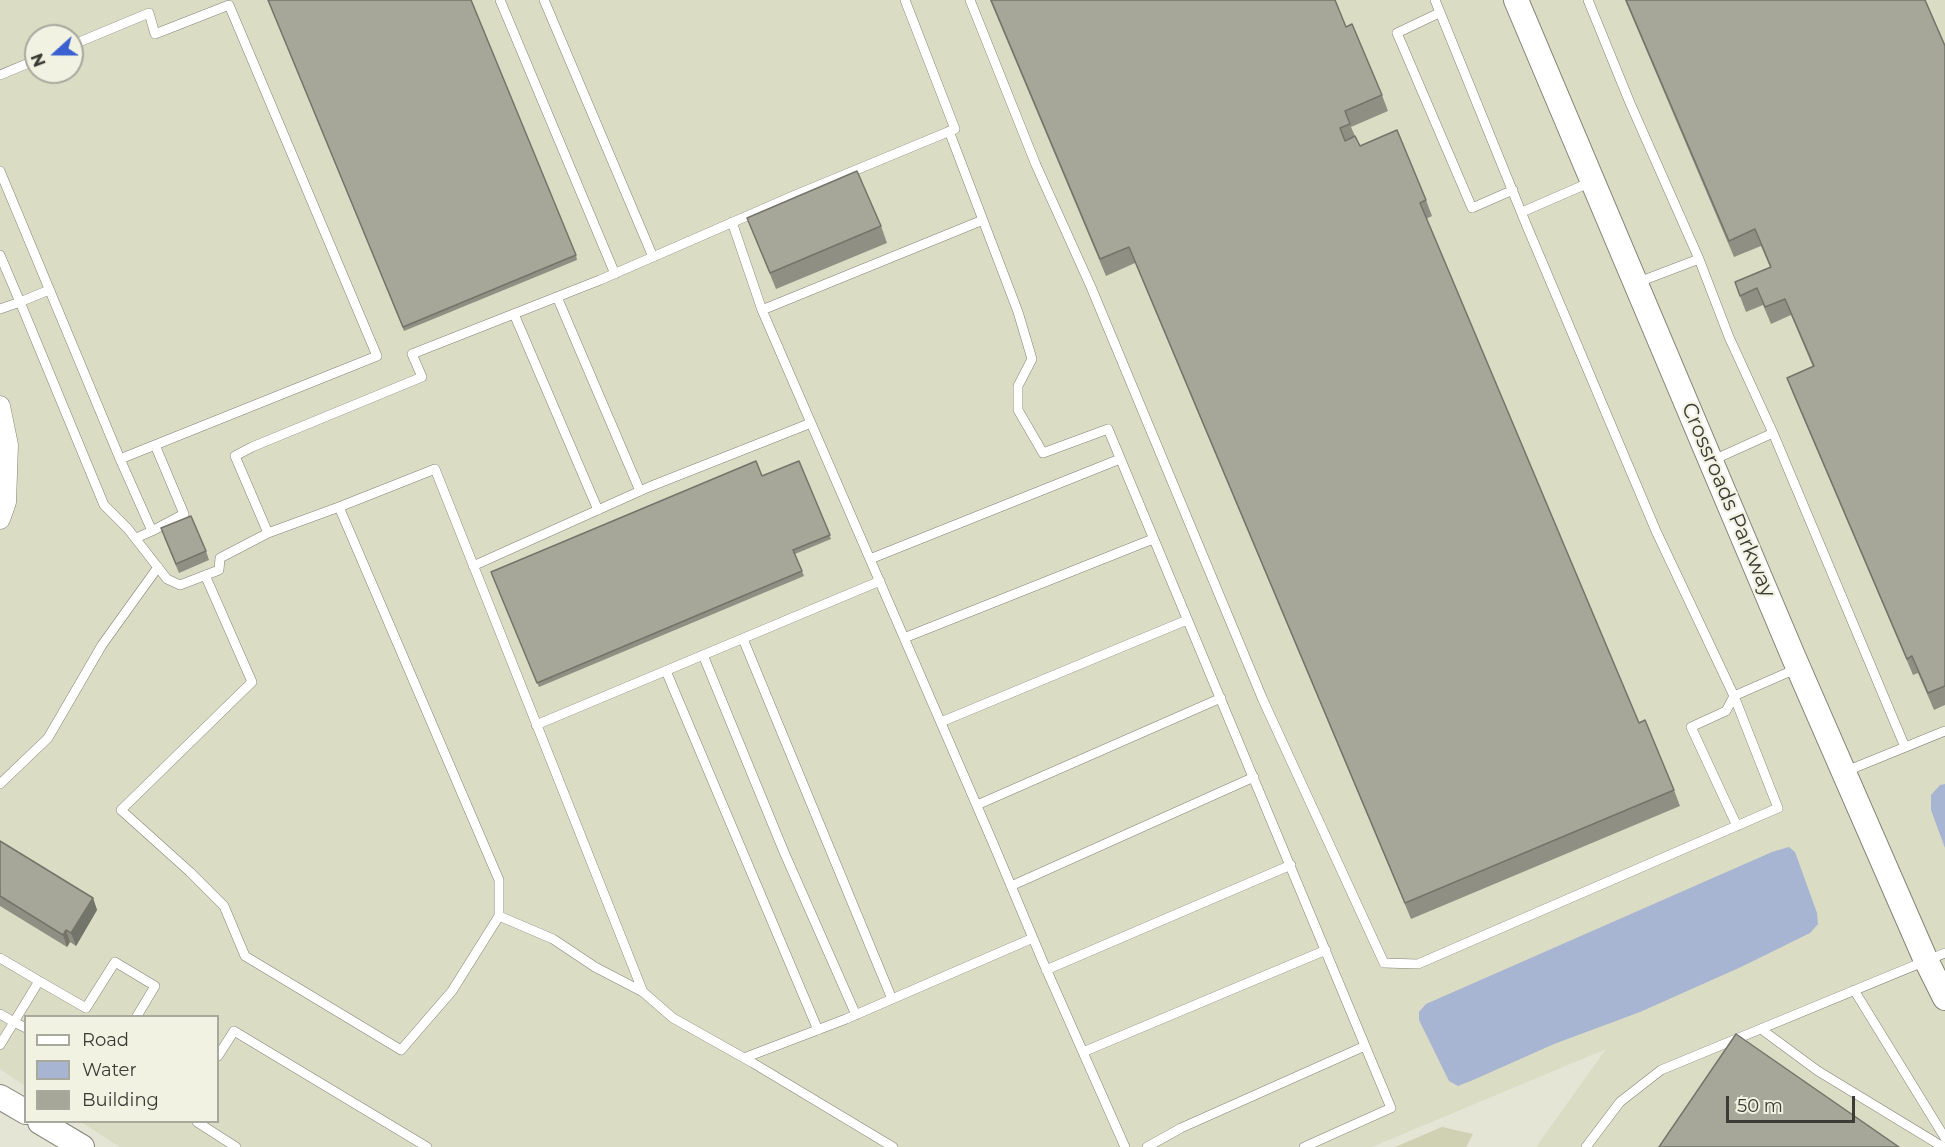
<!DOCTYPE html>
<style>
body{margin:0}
#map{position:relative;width:1945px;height:1147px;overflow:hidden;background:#e4e5d5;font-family:Montserrat,sans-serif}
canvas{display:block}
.legend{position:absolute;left:24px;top:1015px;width:195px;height:108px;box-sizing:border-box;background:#f1f2e2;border:2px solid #a8a99d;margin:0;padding:8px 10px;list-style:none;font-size:18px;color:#3b3c35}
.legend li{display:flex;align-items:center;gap:12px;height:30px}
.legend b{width:30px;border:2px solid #a8a99d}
.north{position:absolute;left:24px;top:24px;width:60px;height:60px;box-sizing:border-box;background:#f1f2e2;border:2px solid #a8a99d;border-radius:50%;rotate:249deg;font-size:16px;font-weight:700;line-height:24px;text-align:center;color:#3b3c35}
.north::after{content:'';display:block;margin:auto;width:21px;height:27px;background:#395fd0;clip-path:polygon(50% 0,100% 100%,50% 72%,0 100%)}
.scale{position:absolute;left:1726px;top:1096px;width:129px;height:27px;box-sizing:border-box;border:3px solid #3b3c35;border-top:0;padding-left:8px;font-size:18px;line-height:21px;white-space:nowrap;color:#3b3c35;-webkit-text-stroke:4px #f1f2e2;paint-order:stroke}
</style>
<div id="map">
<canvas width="1945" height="1147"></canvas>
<ul class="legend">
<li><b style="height:8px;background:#fff"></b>Road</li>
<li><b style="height:16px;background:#a7b4d2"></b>Water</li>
<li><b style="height:16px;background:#a6a798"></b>Building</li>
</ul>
<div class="north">N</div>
<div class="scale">50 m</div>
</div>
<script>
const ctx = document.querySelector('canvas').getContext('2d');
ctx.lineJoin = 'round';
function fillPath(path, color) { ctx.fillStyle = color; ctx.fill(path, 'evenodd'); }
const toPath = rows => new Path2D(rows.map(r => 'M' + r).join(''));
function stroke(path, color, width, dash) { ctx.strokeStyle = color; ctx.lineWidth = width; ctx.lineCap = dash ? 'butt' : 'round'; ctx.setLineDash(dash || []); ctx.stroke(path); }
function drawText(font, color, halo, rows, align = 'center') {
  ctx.font = font + ' Montserrat,sans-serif'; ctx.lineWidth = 4.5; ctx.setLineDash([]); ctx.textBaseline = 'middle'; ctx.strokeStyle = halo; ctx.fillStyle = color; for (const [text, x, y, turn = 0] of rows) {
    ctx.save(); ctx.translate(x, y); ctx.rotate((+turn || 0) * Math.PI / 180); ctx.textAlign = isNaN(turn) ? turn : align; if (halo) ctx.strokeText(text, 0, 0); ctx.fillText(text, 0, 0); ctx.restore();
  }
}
fillPath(toPath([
 [0,0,1945,0,1945,1147,1536,1147,1606,1049,1372,1147,120,1147,81,1122,218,1122,218,1016,26,1016,25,1086,0,1069],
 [36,36,72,36,72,72,36,72]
]), '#dadcc4');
fillPath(toPath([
 [1442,1127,1473,1134,1466,1147,1395,1147]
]), '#cfd1b2');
fillPath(toPath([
 [1945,784,1945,848,1931,810,1931,795,1940,785],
 [1789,847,1795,852,1817,913,1818,924,1810,933,1741,967,1640,1012,1554,1044,1473,1080,1458,1086,1449,1081,1419,1020,1419,1012,1426,1004,1772,852]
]), '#a7b4d2');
const service = toPath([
 [500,0,615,274],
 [544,0,653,257],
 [970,0,1036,165,1091,287,1263,700,1384,963,1418,964,1778,808,1734,696,1798,668],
 [1435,0,1526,224,1656,531,1734,696,1726,711,1691,727,1737,826],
 [1588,0,1630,103,1699,259,1729,337,1773,433,1905,747],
 [1439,13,1397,33,1472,208,1513,190],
 [72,45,149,13,155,34,229,5,377,356,155,445],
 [0,75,36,60],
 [949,131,1018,312,1032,359,1018,386,1018,410,1043,453,1108,429,1391,1108,1304,1147],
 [0,171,120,459],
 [1522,212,1591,182],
 [732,222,762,310,983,220],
 [0,255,20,302,0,309],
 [1636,283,1699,259],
 [49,290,20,302,104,505,128,529,167,579,180,585,219,570,220,558,268,533,235,456,252,447,422,377,412,354,600,280,793,196,955,129,905,0],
 [557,297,640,491],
 [762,310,993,843,1043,962,1125,1147],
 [514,314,598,510],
 [1711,461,1773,433],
 [339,507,435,469,643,992,595,967,553,939,499,916],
 [136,538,152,531,184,514,155,445,120,459,152,531],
 [870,559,1120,459],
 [473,566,649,487,811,423],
 [205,575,252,682,121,810,190,872,224,906,245,956,401,1050,452,991,499,916,499,880,339,507,268,533],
 [904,638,1153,539],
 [743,639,892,999],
 [703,655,784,852,856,1015],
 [666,671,818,1030],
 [941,722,1187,620],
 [536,725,880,581],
 [1844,772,1945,731],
 [0,784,48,738,102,645,158,567],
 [977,805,1221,698],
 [1011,886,1254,777],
 [0,958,39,981,14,1022,26,1028],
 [1046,970,1291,865],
 [39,981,86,1008,115,962,155,986,137,1016],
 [1854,990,1945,1138],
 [643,992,673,1018,753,1063,893,1147],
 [0,1014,14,1022,0,1045],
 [1761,1029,1818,1071,1943,1147],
 [1083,1052,1326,950],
 [218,1056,234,1031,427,1147],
 [744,1058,846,1019,1033,938],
 [197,1122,236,1147],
 [1147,1147,1181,1128,1365,1046],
 [1586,1147,1620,1102,1661,1070,1945,953]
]);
const minor = toPath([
 [0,406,8,445,6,502,0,519]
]);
const tertiary = toPath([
 [1516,0,1794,658,1924,956,1945,998],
 [0,1097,26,1112],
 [40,1122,82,1147]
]);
stroke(service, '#838476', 10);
stroke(minor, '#838476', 21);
stroke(tertiary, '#838476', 26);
stroke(service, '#fff', 9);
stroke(minor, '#fff', 20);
stroke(tertiary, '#fff', 24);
fillPath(toPath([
 [268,0,576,255,577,260,404,331],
 [990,0,1335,0,1346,27,1382,95,1388,111,1351,127,1355,136,1360,146,1426,200,1432,216,1426,219,1639,723,1674,790,1680,806,1411,919,1135,263,1106,276],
 [1625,0,1925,0,1945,46,1945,705,1934,710,1918,673,1913,675,1793,394,1787,378,1813,367,1791,315,1771,324,1763,305,1746,312,1741,299,1735,282,1770,267,1761,246,1734,257],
 [747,218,881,226,887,243,776,289],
 [799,461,831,539,795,554,804,576,539,687,491,572,762,476],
 [164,537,206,551,209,560,179,573],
 [0,841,93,898,97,910,76,946,70,942,67,947,0,906]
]), '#8f9083');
fillPath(toPath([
 [93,898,97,910,76,946,71,933],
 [66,930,70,942,67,947,63,935]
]), '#74756a');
const building = toPath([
 [268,0,471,0,576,255,403,327,268,0],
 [991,0,1335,0,1346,27,1352,24,1382,95,1345,111,1350,124,1340,128,1345,141,1355,136,1360,146,1397,130,1426,200,1420,203,1639,723,1645,720,1674,790,1405,903,1129,247,1100,259,991,0],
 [1626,0,1925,0,1945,46,1945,686,1928,693,1912,656,1907,659,1787,378,1814,366,1785,299,1765,307,1757,288,1740,296,1735,282,1771,267,1755,229,1729,241,1626,0],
 [857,171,881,226,770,273,747,218,857,171],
 [756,461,762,476,799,461,830,535,793,550,802,571,537,683,491,572,756,461],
 [191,516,206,551,176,564,161,528,191,516],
 [0,841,93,898,71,933,66,930,63,935,0,896,0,841],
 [1736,1034,1899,1147,1659,1147,1736,1034]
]);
fillPath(building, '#a6a798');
stroke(building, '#74756a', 1.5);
drawText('21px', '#3b3c35', '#f1f2e2', [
 ["Crossroads Parkway",1728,500,67]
]);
</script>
